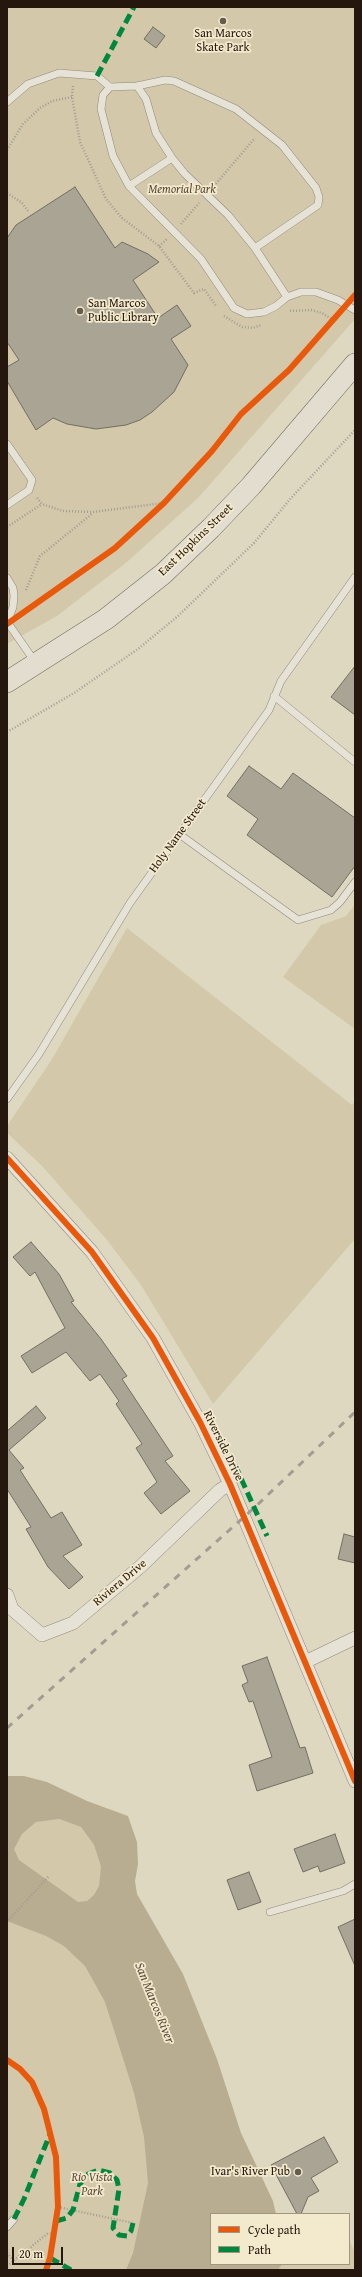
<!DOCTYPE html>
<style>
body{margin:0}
#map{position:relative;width:362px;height:2277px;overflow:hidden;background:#dfd8c1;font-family:"Gentium Book Plus",serif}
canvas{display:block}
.frame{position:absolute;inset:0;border:8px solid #25170d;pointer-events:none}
.legend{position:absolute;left:210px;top:2213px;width:140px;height:52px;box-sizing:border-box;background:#f3eace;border:1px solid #a19681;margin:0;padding:5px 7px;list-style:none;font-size:12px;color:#25170d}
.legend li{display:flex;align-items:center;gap:8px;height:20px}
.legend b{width:20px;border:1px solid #a19681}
.scale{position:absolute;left:12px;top:2247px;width:51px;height:18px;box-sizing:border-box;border:2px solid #25170d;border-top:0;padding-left:5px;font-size:12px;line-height:14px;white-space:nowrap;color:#25170d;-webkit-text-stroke:3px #f3eace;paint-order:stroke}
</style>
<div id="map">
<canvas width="362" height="2277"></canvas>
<div class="frame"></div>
<ul class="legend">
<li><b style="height:5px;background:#e8590c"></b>Cycle path</li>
<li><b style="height:5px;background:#00873e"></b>Path</li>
</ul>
<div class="scale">20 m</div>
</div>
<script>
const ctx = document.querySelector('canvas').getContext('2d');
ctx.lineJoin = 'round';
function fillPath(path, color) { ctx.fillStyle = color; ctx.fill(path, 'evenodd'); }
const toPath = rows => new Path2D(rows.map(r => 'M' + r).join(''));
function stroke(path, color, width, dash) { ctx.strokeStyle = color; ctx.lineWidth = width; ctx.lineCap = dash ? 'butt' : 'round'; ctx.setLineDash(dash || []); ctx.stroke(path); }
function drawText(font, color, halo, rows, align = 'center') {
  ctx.font = font + ' "Gentium Book Plus",serif'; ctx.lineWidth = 3.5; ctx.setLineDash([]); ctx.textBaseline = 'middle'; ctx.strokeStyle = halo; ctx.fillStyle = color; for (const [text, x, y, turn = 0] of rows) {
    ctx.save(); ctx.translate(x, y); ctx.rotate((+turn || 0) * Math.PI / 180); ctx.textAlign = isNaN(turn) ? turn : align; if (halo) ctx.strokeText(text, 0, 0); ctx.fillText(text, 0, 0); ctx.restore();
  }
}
fillPath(toPath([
 [7,7,355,7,355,319,199,497,127,562,57,616,7,644],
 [355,904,355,1029,283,977,321,925,346,916],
 [127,928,352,1105,355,1101,355,1239,213,1404,141,1285,107,1240,42,1166,7,1133,7,1126,52,1059],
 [59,1819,81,1827,94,1845,211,2214,211,2264,349,2264,349,2240,355,2252,355,2270,7,2270,7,1834,37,1821]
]), '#d3c9aa');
fillPath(toPath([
 [7,1776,24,1776,47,1782,87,1801,128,1816,137,1842,138,1864,135,1881,137,1894,183,1974,217,2059,241,2133,273,2201,276,2214,211,2214,211,2264,282,2264,278,2270,126,2270,133,2253,148,2183,144,2137,134,2093,105,2002,85,1966,64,1946,46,1936,7,1921],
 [59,1819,81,1827,94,1845,101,1867,99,1886,94,1895,87,1901,78,1902,19,1860,14,1849,22,1834,36,1822]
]), '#b8ad90');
const building = toPath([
 [153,27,165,36,156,48,144,39,153,27],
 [75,187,115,248,122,242,148,254,159,262,133,280,158,318,177,305,191,326,171,339,188,365,174,392,152,412,140,420,126,425,96,429,67,424,53,418,36,430,7,381,7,367,19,360,7,342,7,238,16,225,75,187],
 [355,666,355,715,331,697,355,666],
 [249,766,281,789,293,773,355,818,355,866,332,897,247,835,258,819,227,796,249,766],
 [31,1242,59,1274,74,1301,71,1302,101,1339,127,1376,122,1379,173,1456,165,1461,190,1491,161,1514,144,1493,157,1482,136,1448,142,1444,116,1404,119,1401,100,1374,90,1381,66,1352,32,1373,21,1356,65,1328,35,1272,30,1276,13,1257,31,1242],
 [36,1406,46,1418,9,1450,24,1468,20,1470,51,1518,62,1512,82,1545,63,1556,83,1577,69,1589,48,1567,26,1529,31,1527,7,1489,7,1431,36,1406],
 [344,1534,355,1537,355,1563,338,1559,344,1534],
 [267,1657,300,1748,305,1747,313,1773,257,1791,249,1765,272,1757,253,1701,249,1702,242,1685,248,1682,242,1666,267,1657],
 [335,1834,345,1863,320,1872,318,1866,303,1872,294,1849,335,1834],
 [249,1872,261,1902,238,1910,227,1880,249,1872],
 [355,1919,355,1966,338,1927,355,1919],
 [324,2137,338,2162,311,2178,319,2191,308,2197,301,2214,297,2214,271,2165,324,2137]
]);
fillPath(building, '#aaa495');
stroke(building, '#746e62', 1);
const service = toPath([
 [137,86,146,99,156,133,172,158,185,174,228,215,255,248,287,297,276,306,264,312,247,314,234,308,201,259,129,186,113,156,101,109,103,95,110,87,137,86],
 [137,86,165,80,174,81,236,109,282,145,316,188,319,197,318,205,255,248],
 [7,102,28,84,59,73,97,76,110,87],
 [129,186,172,158],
 [287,297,301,292,316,292,338,300,355,310],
 [7,444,32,480,29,490,7,505],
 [7,578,13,588,14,596,13,607,7,623],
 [8,623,35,662],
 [274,696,355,762],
 [179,834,298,920,331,910,340,902,355,882],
 [7,1099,39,1054,130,903,269,710,281,681,355,577],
 [270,1912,343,1891,355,1884],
 [7,2227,14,2219]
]);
const minor = toPath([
 [7,1158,92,1252,153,1338,200,1422,230,1484,355,1781],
 [7,1595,12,1609,42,1635,73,1623,140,1567,220,1490,230,1484],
 [305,1662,355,1638]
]);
const primary = toPath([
 [7,682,106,619,163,574,211,528,251,486,355,364]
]);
stroke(service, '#8f897b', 8);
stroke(minor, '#8f897b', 14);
stroke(primary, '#746e62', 22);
stroke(toPath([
 [73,86,72,97,80,142,106,199,122,218,159,246,194,293,204,289,216,306],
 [7,150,23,124,40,108,52,101,72,97],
 [214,186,255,138],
 [7,193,22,203,28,211],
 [181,224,199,203],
 [159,246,167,239],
 [290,311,311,310,322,313,333,320],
 [224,316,242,327,253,328,261,325],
 [37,498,42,504,63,511,93,512,164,503],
 [7,527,42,504],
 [26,590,40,556,93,513],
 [7,732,74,693,138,649,178,616,254,543,291,498,355,430],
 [7,1922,49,1876],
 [58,2207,133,2223],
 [7,2253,13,2260],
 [7,2266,47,2234,54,2233]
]), '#a29d93', 2.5, [1, 2]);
stroke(service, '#e6e2d6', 7);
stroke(minor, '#e6e2d6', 13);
stroke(primary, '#e2ddcf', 21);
stroke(toPath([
 [7,1728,253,1509,355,1412]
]), '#a29d93', 3, [7, 7]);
stroke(toPath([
 [97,76,134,7],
 [235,1465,267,1536],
 [14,2219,24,2199,50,2134],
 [56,2221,67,2218,73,2210,80,2184,88,2174,99,2170,110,2173,117,2180,119,2189,113,2228,119,2235,127,2236,131,2231,133,2223],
 [50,2258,71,2270]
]), '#00873e', 5, [10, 5]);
stroke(toPath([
 [7,624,115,548,164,503,212,451,241,414,289,370,355,295],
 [7,1158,92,1252,153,1338,200,1422,230,1484,355,1781],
 [7,2060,20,2069,32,2082,44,2109,56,2157,58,2207,50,2258,46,2270]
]), '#e8590c', 6);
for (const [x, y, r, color] of [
 [223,21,4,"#665b4c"],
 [80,311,4,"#665b4c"],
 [298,2172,4,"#665b4c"]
]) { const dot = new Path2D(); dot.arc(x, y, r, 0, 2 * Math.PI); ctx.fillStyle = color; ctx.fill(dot); stroke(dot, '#f3eace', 1.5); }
drawText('12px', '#25170d', '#f3eace', [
 ["San Marcos",223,34],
 ["Skate Park",223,48],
 ["San Marcos",88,304,"left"],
 ["Public Library",88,318,"left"],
 ["Ivar's River Pub",290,2172,"right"]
]);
drawText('italic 12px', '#574937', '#f3eace', [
 ["Memorial Park",182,190],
 ["Rio Vista",92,2178],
 ["Park",92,2192]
]);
drawText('12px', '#25170d', '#f3eace', [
 ["East Hopkins Street",196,540,-44],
 ["Holy Name Street",178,836,-54],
 ["Riverside Drive",223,1446,64],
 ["Riviera Drive",120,1583,-40]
]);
drawText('italic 13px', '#594b39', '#f3eace', [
 ["San Marcos River",154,2003,68]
]);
</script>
